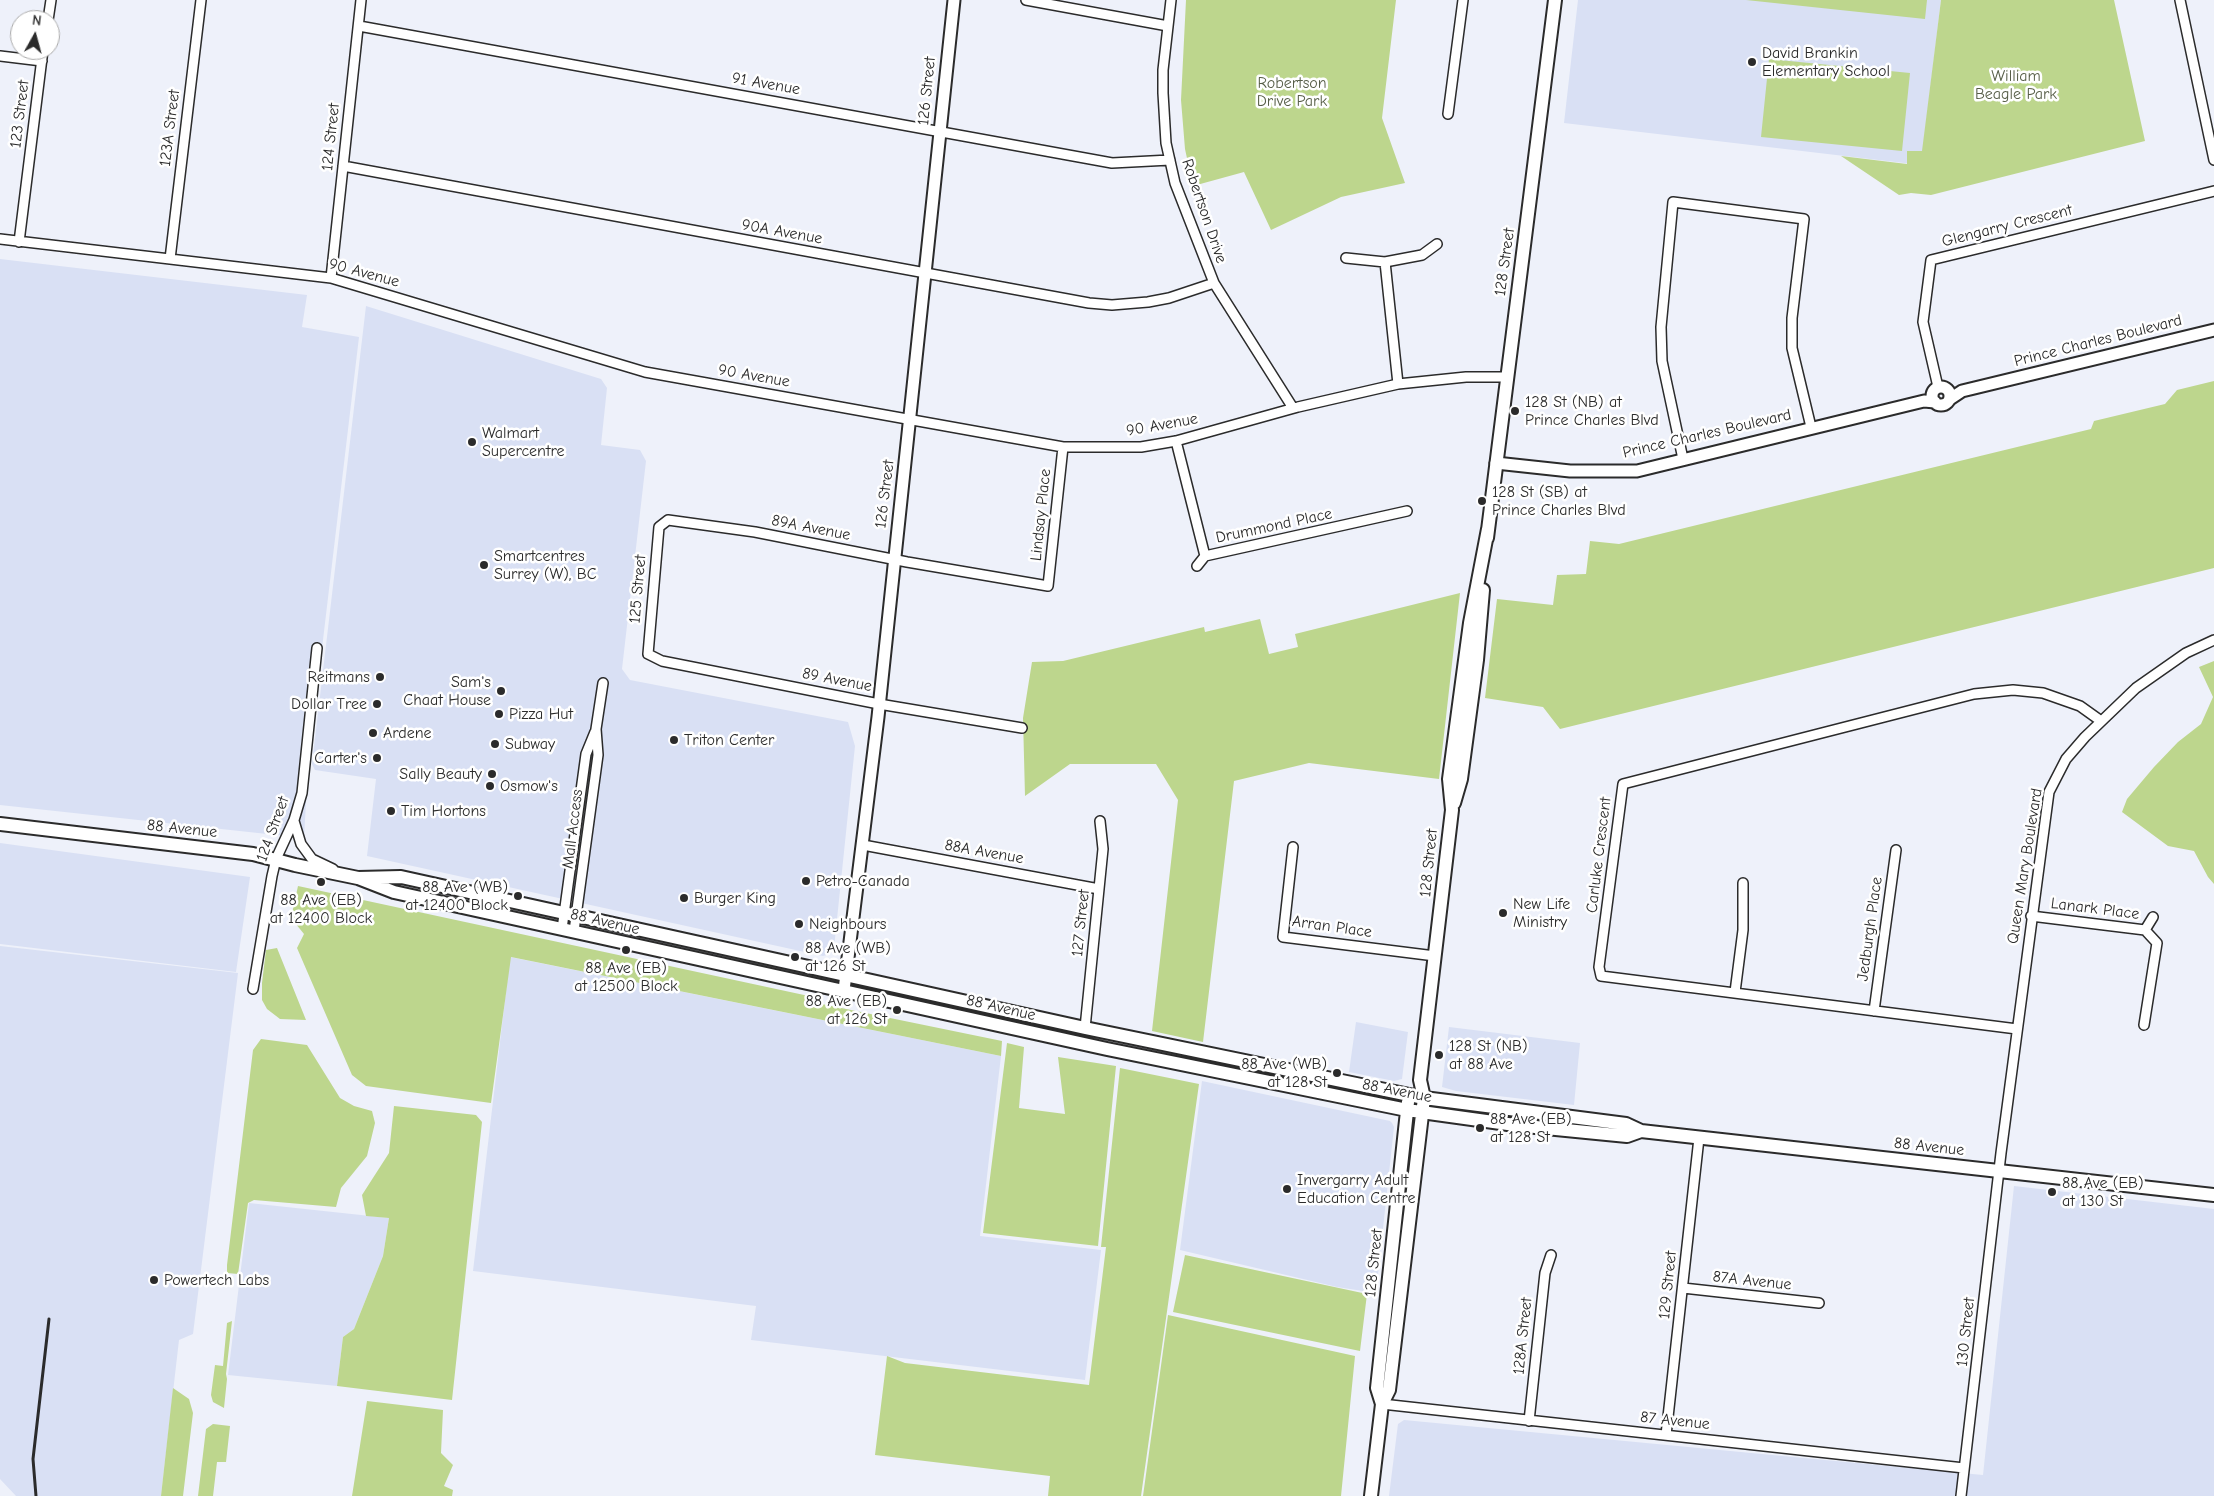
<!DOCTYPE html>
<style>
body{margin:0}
#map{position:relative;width:2214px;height:1496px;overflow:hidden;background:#eef1fa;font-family:"Comic Neue",sans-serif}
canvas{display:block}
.north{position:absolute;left:10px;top:10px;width:50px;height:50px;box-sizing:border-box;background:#fff;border:1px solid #aaa;border-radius:50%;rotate:7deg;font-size:14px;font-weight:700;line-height:20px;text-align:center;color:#2b2b2b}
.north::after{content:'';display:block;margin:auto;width:18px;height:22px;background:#2b2b2b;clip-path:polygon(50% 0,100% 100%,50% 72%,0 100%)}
</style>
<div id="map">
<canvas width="2214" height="1496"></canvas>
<div class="north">N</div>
</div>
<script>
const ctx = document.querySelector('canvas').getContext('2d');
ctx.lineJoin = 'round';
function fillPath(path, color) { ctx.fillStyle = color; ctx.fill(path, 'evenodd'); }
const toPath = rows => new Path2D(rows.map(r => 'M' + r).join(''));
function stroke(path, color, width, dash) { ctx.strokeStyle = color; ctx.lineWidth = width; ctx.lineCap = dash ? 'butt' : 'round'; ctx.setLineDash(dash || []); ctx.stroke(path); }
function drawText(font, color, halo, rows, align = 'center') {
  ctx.font = font + ' "Comic Neue",sans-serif'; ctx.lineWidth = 5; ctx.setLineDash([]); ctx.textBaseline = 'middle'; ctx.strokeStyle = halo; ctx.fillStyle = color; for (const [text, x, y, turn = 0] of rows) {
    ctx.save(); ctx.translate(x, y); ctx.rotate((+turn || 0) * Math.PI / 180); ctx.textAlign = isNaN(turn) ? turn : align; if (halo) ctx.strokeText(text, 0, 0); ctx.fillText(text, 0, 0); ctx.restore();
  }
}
fillPath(toPath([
 [1578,0,1941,0,1921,165,1564,123],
 [0,259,307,295,302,327,359,337,308,766,304,838,0,805],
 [366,306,601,379,607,388,601,445,640,450,646,461,622,669,630,680,848,722,855,746,834,948,830,954,823,956,367,856,376,779,315,770,312,764],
 [0,843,250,877,236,972,0,944],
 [0,946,238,973,193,1334,179,1340,161,1496,16,1496,0,1479],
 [510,957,1001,1056,980,1236,1101,1250,1085,1380,751,1340,756,1306,473,1271],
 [1356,1022,1408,1032,1402,1079,1394,1081,1349,1072],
 [1449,1027,1580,1043,1574,1105,1456,1091,1442,1087],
 [1202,1081,1390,1121,1392,1123,1394,1127,1376,1293,1337,1287,1180,1250],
 [2014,1186,2214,1209,2214,1496,1389,1496,1398,1424,1404,1420,1983,1475],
 [249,1203,389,1218,383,1256,354,1329,343,1337,337,1386,228,1375]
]), '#d9e0f4');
fillPath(toPath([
 [1186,0,1396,0,1382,118,1405,183,1341,197,1271,230,1244,172,1193,186,1185,149,1181,100],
 [1746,0,1927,0,1925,19],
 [1941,0,2114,0,2145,141,1931,195,1911,193,1899,195,1841,156,1907,164,1907,151,1922,151],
 [1769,59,1910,73,1902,151,1761,137],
 [2214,381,2214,568,1560,729,1543,707,1485,698,1497,599,1553,605,1557,575,1586,574,1590,541,1619,544,2091,429,2094,421,2165,404,2177,390],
 [1460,593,1439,779,1309,763,1234,781,1203,1042,1152,1031,1178,800,1156,764,1070,764,1025,796,1023,718,1032,662,1063,661,1204,627,1205,632,1260,619,1269,654,1298,647,1295,634],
 [2214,661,2214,884,2208,877,2194,851,2168,846,2122,812,2127,799,2154,767,2178,742,2201,724,2213,697,2199,667],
 [298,886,818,998,817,1003,1002,1041,1001,1056,511,957,491,1103,366,1086,352,1075,297,948,304,934,291,918],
 [277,948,306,1020,280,1019,267,1009,262,1000,262,983,266,950],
 [261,1039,307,1045,340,1098,354,1106,372,1111,375,1123,367,1156,341,1188,336,1207,254,1200,248,1203,238,1274,227,1273,227,1265,253,1050],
 [1007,1043,1024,1047,1019,1108,1065,1114,1058,1057,1116,1066,1098,1246,983,1233],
 [1120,1068,1199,1084,1141,1496,1048,1496,1050,1476,875,1455,887,1356,905,1363,1089,1385,1106,1247,1101,1247],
 [394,1106,476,1115,482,1122,452,1400,337,1386,343,1337,354,1329,383,1256,389,1218,366,1216,362,1195,389,1153],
 [1185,1255,1367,1294,1360,1351,1173,1312],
 [1168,1315,1355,1356,1341,1496,1143,1496],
 [232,1321,226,1374,227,1379,224,1408,213,1402,211,1395,215,1365,223,1366,227,1323],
 [173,1388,189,1399,193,1413,183,1496,161,1496],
 [367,1401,443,1410,441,1453,453,1465,444,1486,453,1490,452,1496,352,1496],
 [213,1424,230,1426,226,1462,217,1462,213,1496,198,1496,206,1429]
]), '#bdd68d');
const minor = toPath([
 [1026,0,1168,26],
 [1171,0,1163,70,1163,93,1166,143,1175,183,1214,283,1293,408],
 [2180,0,2214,160],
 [48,20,51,0],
 [359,26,1112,163,1170,160],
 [0,56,42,61],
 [1448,114,1463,0],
 [343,166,1089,303,1112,305,1148,302,1169,298,1214,283],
 [0,239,331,278,645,372,1063,447,1141,447,1176,441,1298,407,1398,384,1466,377,1507,377],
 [19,242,43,50],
 [1346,258,1385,262,1422,255,1437,244],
 [170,259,201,0],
 [1385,262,1398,384],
 [331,278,361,0],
 [1938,387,1923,322,1931,260,2214,191],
 [1176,441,1205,556,1407,511],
 [1683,459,1662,361,1661,327,1673,202,1804,219,1792,318,1792,348,1811,427],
 [1197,566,1205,556],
 [1022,728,879,704,662,661,648,654,659,527,668,520,755,532,907,562,1048,586,1063,447],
 [294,821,301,844,312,859,333,869],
 [863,845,1099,889],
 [1293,847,1283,937,1435,956],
 [2031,916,2145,930,2157,943,2144,1025],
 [562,929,586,754,595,732],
 [2145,930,2153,917],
 [574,931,598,755,596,729,603,683],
 [253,989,272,876,276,859,294,820,302,793,317,648],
 [1735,992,1743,930,1743,883],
 [1874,1011,1896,850],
 [1085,1028,1103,849,1100,821],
 [2017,1029,1601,976,1599,967,1623,784,1974,694,2013,690,2043,693,2080,706,2101,721],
 [1683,1288,1819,1303],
 [1382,1404,1964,1468],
 [1529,1421,1545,1273,1551,1255],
 [1666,1435,1699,1138],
 [1961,1496,2001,1153,2049,792,2066,759,2085,737,2136,688,2186,653,2214,640]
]);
const tertiary = toPath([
 '1932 396a9 9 0 1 1 18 0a9 9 0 1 1-18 0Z',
 [1950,399,1962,391,2214,330],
 [1496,463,1570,471,1637,471,1924,401,1935,402],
 [844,990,878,717,954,0]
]);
const secondary = toPath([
 [1487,538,1555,0],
 [1454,803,1461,779,1477,660,1483,590],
 [0,824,253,854,295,865,358,878,394,892,1107,1049,1407,1110,1515,1125,1627,1136,1641,1131],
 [358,878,401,877,1085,1028,1424,1098,1626,1124,1641,1131,2214,1195],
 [1382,1404,1377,1388,1408,1102],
 [1371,1496,1382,1404,1389,1390,1424,1098,1420,1080,1452,810,1449,779,1470,623,1488,529]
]);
stroke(minor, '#2b2b2b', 12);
stroke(tertiary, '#2b2b2b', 15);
stroke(secondary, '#2b2b2b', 16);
stroke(minor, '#fff', 9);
stroke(tertiary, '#fff', 11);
stroke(secondary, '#fff', 12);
stroke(toPath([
 [36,1496,33,1459,49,1319]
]), '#2b2b2b', 3);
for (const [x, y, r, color] of [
 [1752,62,5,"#2b2b2b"],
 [1515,411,5,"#2b2b2b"],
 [472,442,5,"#2b2b2b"],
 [1482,501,5,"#2b2b2b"],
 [484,565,5,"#2b2b2b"],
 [380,677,5,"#2b2b2b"],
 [501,691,5,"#2b2b2b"],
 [377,704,5,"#2b2b2b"],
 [499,714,5,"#2b2b2b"],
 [373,733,5,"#2b2b2b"],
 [674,740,5,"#2b2b2b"],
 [495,744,5,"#2b2b2b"],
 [377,758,5,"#2b2b2b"],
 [492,774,5,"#2b2b2b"],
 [490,786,5,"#2b2b2b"],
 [391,811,5,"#2b2b2b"],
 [806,881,5,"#2b2b2b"],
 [321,882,5,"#2b2b2b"],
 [518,896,5,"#2b2b2b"],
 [684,898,5,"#2b2b2b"],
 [1503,913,5,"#2b2b2b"],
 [799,924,5,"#2b2b2b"],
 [626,950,5,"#2b2b2b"],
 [795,957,5,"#2b2b2b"],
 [897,1010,5,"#2b2b2b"],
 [1439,1055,5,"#2b2b2b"],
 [1337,1073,5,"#2b2b2b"],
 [1480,1128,5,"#2b2b2b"],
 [1287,1189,5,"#2b2b2b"],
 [2052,1192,5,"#2b2b2b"],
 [154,1280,5,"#2b2b2b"]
]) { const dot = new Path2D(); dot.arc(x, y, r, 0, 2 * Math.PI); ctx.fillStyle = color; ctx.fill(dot); stroke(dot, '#fff', 2); }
drawText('16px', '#2b2b2b', '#fff', [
 ["David Brankin",1762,53],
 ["Elementary School",1762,71],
 ["128 St (NB) at",1525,402],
 ["Prince Charles Blvd",1525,420],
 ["Walmart",482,433],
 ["Supercentre",482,451],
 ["128 St (SB) at",1492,492],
 ["Prince Charles Blvd",1492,510],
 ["Smartcentres",494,556],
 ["Surrey (W), BC",494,574],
 ["Reitmans",370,677,"right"],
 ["Sam's",491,682,"right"],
 ["Chaat House",491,700,"right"],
 ["Dollar Tree",367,704,"right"],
 ["Pizza Hut",509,714],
 ["Ardene",383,733],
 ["Triton Center",684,740],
 ["Subway",505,744],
 ["Carter's",367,758,"right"],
 ["Sally Beauty",482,774,"right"],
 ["Osmow's",500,786],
 ["Tim Hortons",401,811],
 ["Petro-Canada",816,881],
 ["88 Ave (WB)",508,887,"right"],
 ["at 12400 Block",508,905,"right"],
 ["Burger King",694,898],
 ["88 Ave (EB)",321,900,"center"],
 ["at 12400 Block",321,918,"center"],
 ["New Life",1513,904],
 ["Ministry",1513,922],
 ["Neighbours",809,924],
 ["88 Ave (WB)",805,948],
 ["at 126 St",805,966],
 ["88 Ave (EB)",626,968,"center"],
 ["at 12500 Block",626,986,"center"],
 ["88 Ave (EB)",887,1001,"right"],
 ["at 126 St",887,1019,"right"],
 ["128 St (NB)",1449,1046],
 ["at 88 Ave",1449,1064],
 ["88 Ave (WB)",1327,1064,"right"],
 ["at 128 St",1327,1082,"right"],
 ["88 Ave (EB)",1490,1119],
 ["at 128 St",1490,1137],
 ["Invergarry Adult",1297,1180],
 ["Education Centre",1297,1198],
 ["88 Ave (EB)",2062,1183],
 ["at 130 St",2062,1201],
 ["Powertech Labs",164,1280]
], 'left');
drawText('16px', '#575e48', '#fff', [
 ["William",2016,76],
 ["Beagle Park",2016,94],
 ["Robertson",1292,83],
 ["Drive Park",1292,101]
]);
drawText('16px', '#2b2b2b', '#fff', [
 ["91 Avenue",766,84,10],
 ["126 Street",927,91,-84],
 ["123 Street",20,114,-83],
 ["123A Street",170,128,-83],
 ["124 Street",331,137,-84],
 ["Robertson Drive",1204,211,71],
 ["Glengarry Crescent",2007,226,-14],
 ["90A Avenue",782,232,10],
 ["128 Street",1505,262,-82],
 ["90 Avenue",364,273,15],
 ["Prince Charles Boulevard",2098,341,-14],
 ["90 Avenue",754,376,10],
 ["90 Avenue",1162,425,-10],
 ["Prince Charles Boulevard",1707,434,-13],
 ["126 Street",885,494,-83],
 ["Lindsay Place",1041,515,-84],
 ["Drummond Place",1274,526,-12],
 ["89A Avenue",811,528,11],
 ["125 Street",638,589,-85],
 ["89 Avenue",837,680,11],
 ["88 Avenue",182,829,6],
 ["124 Street",273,829,-70],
 ["Mall Access",573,829,-83],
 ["88A Avenue",984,852,10],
 ["Carluke Crescent",1599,855,-83],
 ["128 Street",1429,863,-84],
 ["Queen Mary Boulevard",2025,866,-81],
 ["Lanark Place",2095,909,7],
 ["88 Avenue",605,922,13],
 ["127 Street",1081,923,-84],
 ["Arran Place",1332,927,8],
 ["Jedburgh Place",1870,929,-82],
 ["88 Avenue",1001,1008,13],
 ["88 Avenue",1397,1091,11],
 ["88 Avenue",1929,1147,6],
 ["128 Street",1374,1263,-84],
 ["87A Avenue",1752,1281,6],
 ["129 Street",1668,1285,-84],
 ["130 Street",1966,1332,-84],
 ["128A Street",1523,1336,-84],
 ["87 Avenue",1675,1421,6]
]);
</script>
